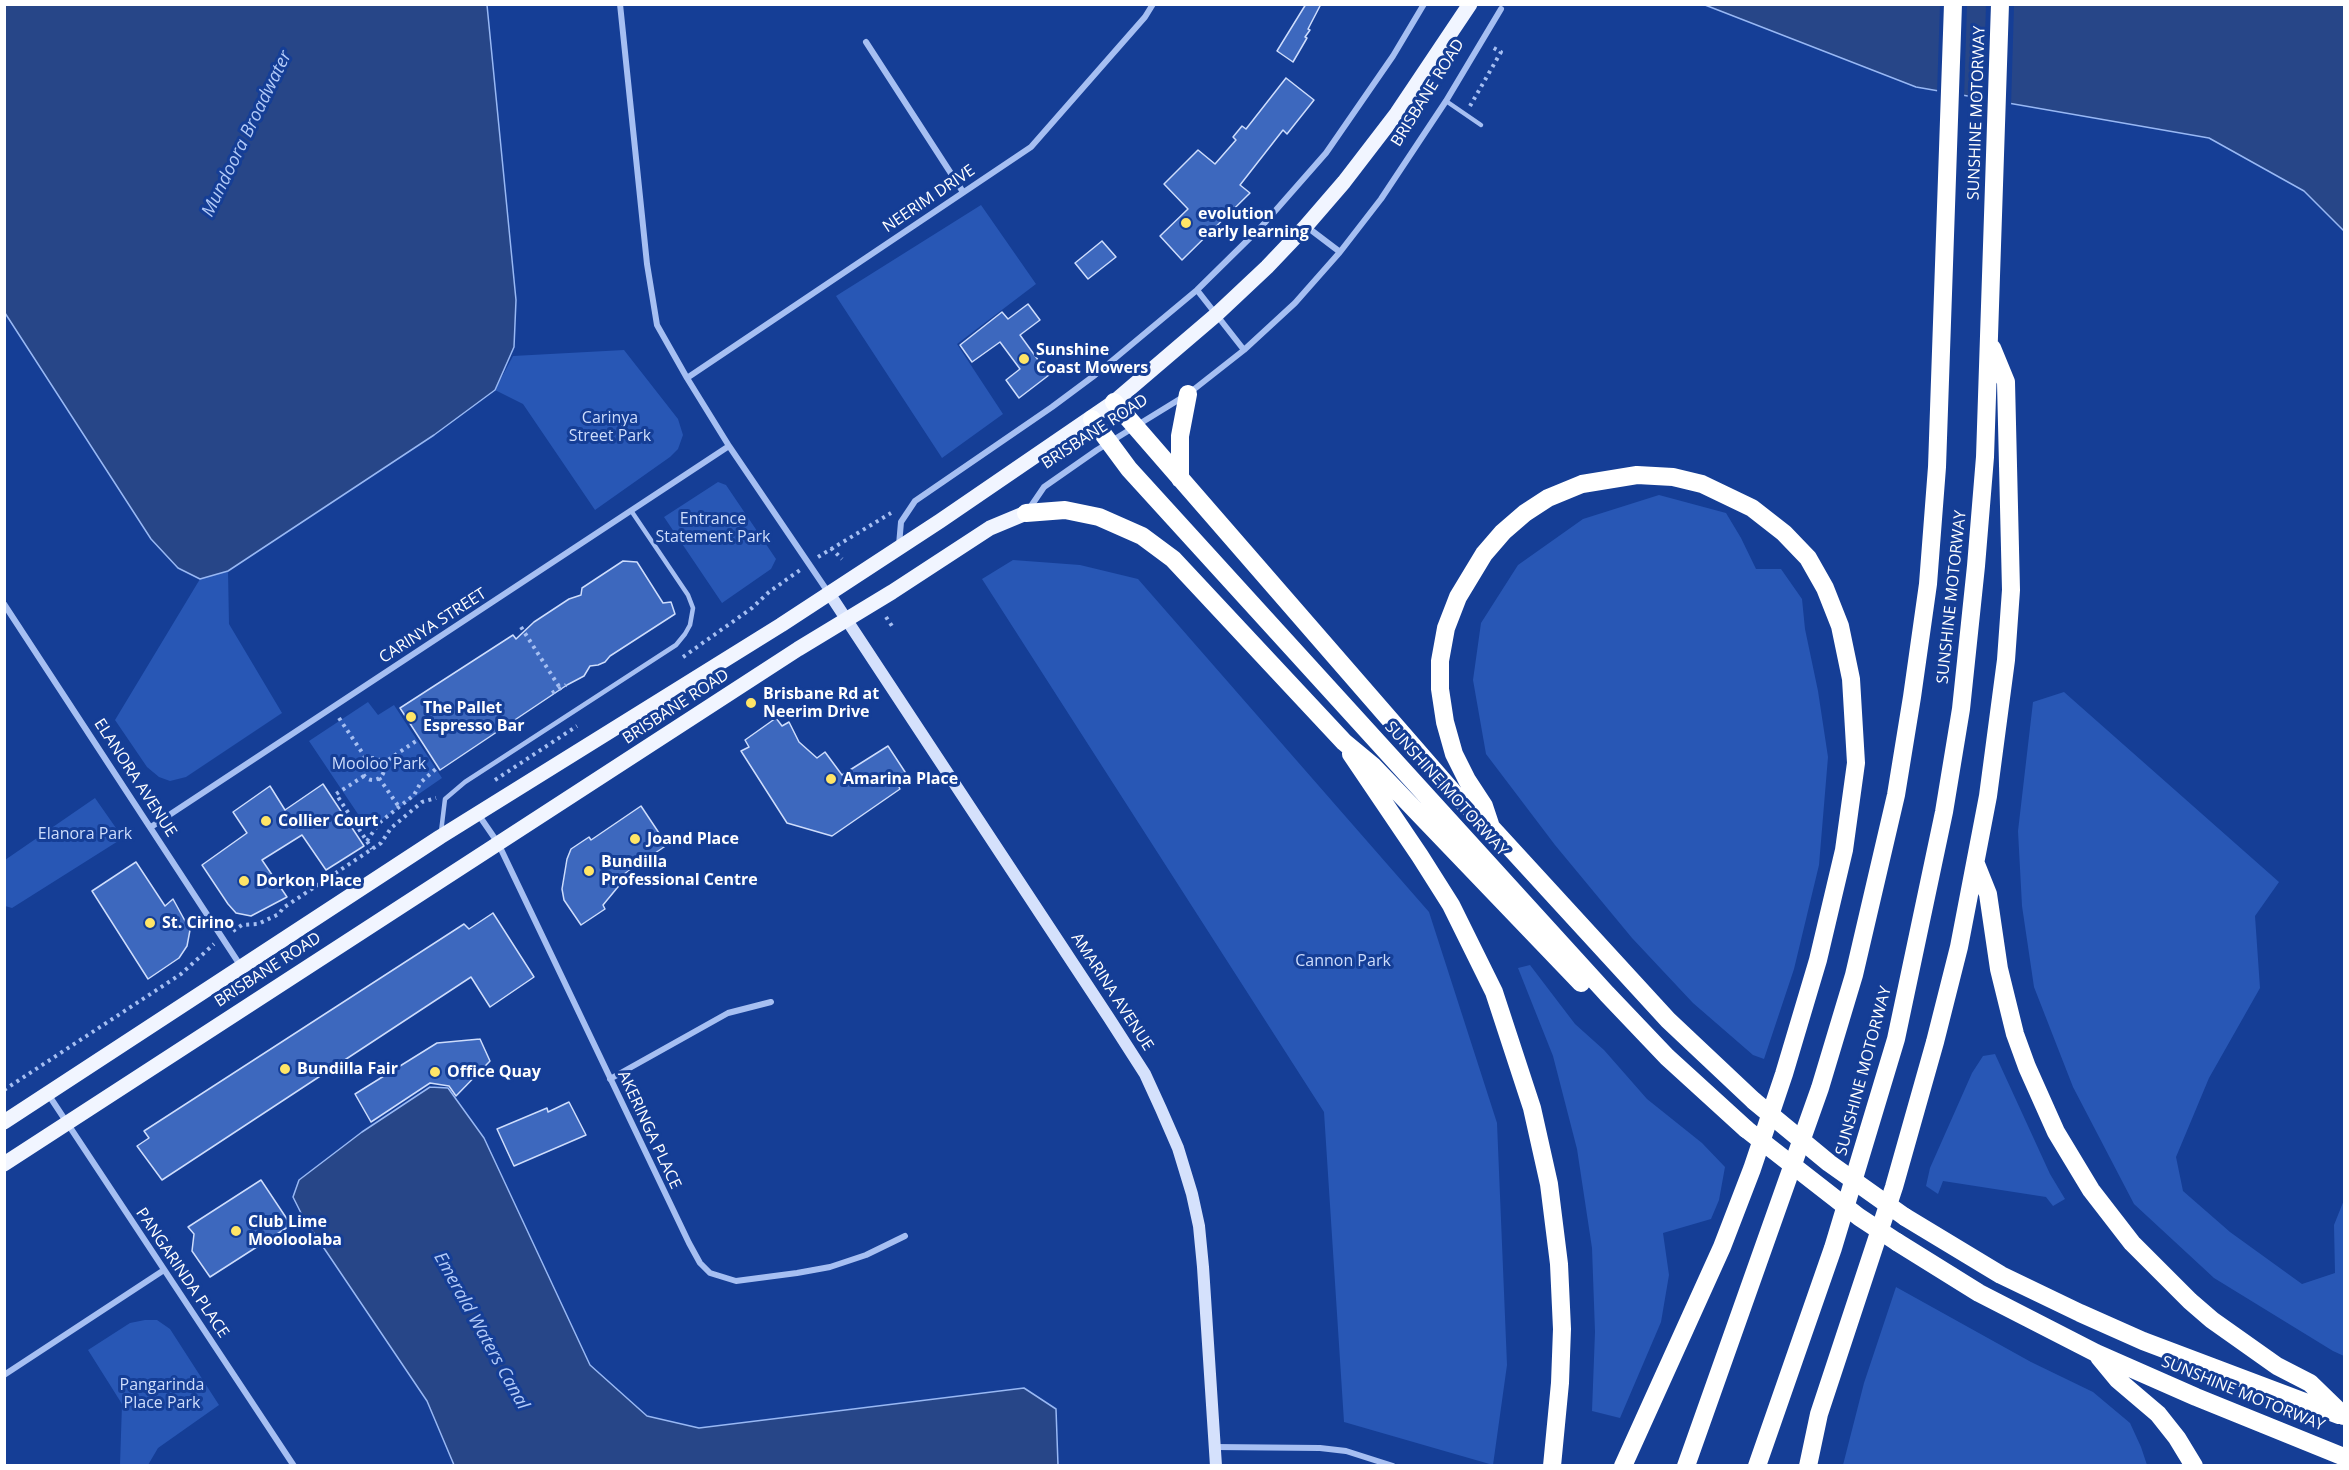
<!DOCTYPE html>
<style>
body{margin:0}
#map{position:relative;width:2349px;height:1470px;overflow:hidden;background:#153e96;font-family:"Open Sans",sans-serif}
canvas{display:block}
.frame{position:absolute;inset:0;border:6px solid #fff;pointer-events:none}
</style>
<div id="map">
<canvas width="2349" height="1470"></canvas>
<div class="frame"></div>
</div>
<script>
const ctx = document.querySelector('canvas').getContext('2d');
ctx.lineJoin = 'round';
function fillPath(path, color) { ctx.fillStyle = color; ctx.fill(path, 'evenodd'); }
const toPath = rows => new Path2D(rows.map(r => 'M' + r).join(''));
function stroke(path, color, width, dash) { ctx.strokeStyle = color; ctx.lineWidth = width; ctx.lineCap = dash ? 'butt' : 'round'; ctx.setLineDash(dash || []); ctx.stroke(path); }
function drawText(font, color, halo, rows, align = 'center') {
  ctx.font = font + ' "Open Sans",sans-serif'; ctx.lineWidth = 6; ctx.setLineDash([]); ctx.textBaseline = 'middle'; ctx.strokeStyle = halo; ctx.fillStyle = color; for (const [text, x, y, turn = 0] of rows) {
    ctx.save(); ctx.translate(x, y); ctx.rotate((+turn || 0) * Math.PI / 180); ctx.textAlign = isNaN(turn) ? turn : align; if (halo) ctx.strokeText(text, 0, 0); ctx.fillText(text, 0, 0); ctx.restore();
  }
}
fillPath(toPath([
 [981,205,1036,284,957,344,1003,414,942,458,836,296],
 [624,350,678,419,683,435,678,449,670,457,595,510,523,404,495,390,513,356],
 [718,482,726,485,776,559,771,569,722,603,664,517],
 [1659,495,1726,513,1741,538,1756,569,1781,569,1802,599,1805,629,1818,691,1828,757,1819,865,1794,969,1764,1059,1753,1055,1693,1003,1632,938,1555,845,1486,754,1473,680,1481,623,1518,565,1583,519],
 [1013,560,1080,565,1138,579,1429,912,1497,1123,1507,1365,1493,1465,1344,1422,1324,1112,982,579],
 [228,571,229,624,282,713,186,777,170,781,159,777,147,767,115,720,200,579],
 [2064,692,2279,882,2255,916,2260,988,2209,1078,2176,1157,2183,1191,2230,1232,2302,1284,2335,1273,2334,1225,2344,1200,2344,1356,2333,1351,2214,1278,2134,1204,2073,1087,2034,987,2022,906,2018,831,2033,702],
 [368,702,378,715,394,705,442,778,368,829,309,741],
 [95,798,123,838,12,908,5,906,5,860],
 [1530,965,1575,1024,1604,1050,1647,1099,1702,1143,1725,1167,1719,1200,1711,1219,1663,1233,1669,1275,1661,1322,1620,1418,1592,1411,1595,1332,1592,1248,1577,1149,1553,1056,1518,968],
 [1995,1054,2050,1174,2065,1199,2053,1206,2046,1197,1943,1181,1938,1194,1926,1186,1930,1168,1972,1073,1983,1056],
 [1896,1287,2031,1362,2093,1392,2130,1423,2141,1447,2147,1465,1843,1465,1864,1383],
 [145,1320,157,1320,170,1329,219,1405,158,1448,148,1465,120,1465,122,1404,88,1350,130,1323]
]), '#2857b5');
const water = toPath([
 [5,4,487,5,516,300,514,347,495,390,434,435,228,571,200,579,178,568,151,539,5,313,5,4],
 [1705,5,2344,5,2344,231,2304,191,2209,138,1916,87,1705,5],
 [430,1087,448,1088,484,1138,590,1365,647,1416,699,1428,1024,1388,1056,1409,1058,1465,454,1465,427,1401,303,1217,293,1197,299,1180,362,1132,430,1087]
]);
fillPath(water, '#274688');
stroke(water, '#98b8f4', 1.5);
fillPath(toPath([
 [1940,5,1967,5,1964,99,1937,94],
 [1986,5,2014,5,2011,107,1983,102]
]), '#153e96');
const building = toPath([
 [1306,4,1321,4,1308,29,1310,30,1305,37,1307,38,1293,62,1277,51,1306,4],
 [1286,78,1314,100,1287,134,1283,130,1240,185,1250,193,1182,260,1160,236,1188,209,1164,184,1198,150,1215,164,1236,140,1233,137,1242,126,1246,129,1286,78],
 [1102,241,1116,257,1088,279,1075,263,1102,241],
 [1028,304,1040,320,1020,335,1049,375,1019,398,1006,380,1020,369,1000,342,972,362,960,345,1002,312,1008,319,1028,304],
 [623,561,637,562,663,603,671,602,675,614,610,656,605,662,598,665,590,666,584,676,567,685,440,770,400,708,513,635,516,639,534,622,569,599,581,595,582,588,623,561],
 [776,718,782,726,789,722,799,742,817,758,825,752,842,775,888,746,907,775,897,783,900,789,832,836,787,823,741,751,749,747,745,740,776,718],
 [323,784,364,846,326,870,302,835,262,860,287,897,251,916,236,913,228,904,202,865,247,833,233,812,270,786,285,810,323,784],
 [641,806,667,845,618,878,622,882,603,905,605,909,581,925,564,900,562,889,567,859,571,849,589,837,591,840,641,806],
 [136,862,165,906,173,899,190,930,187,946,179,958,148,979,92,891,136,862],
 [493,913,534,977,490,1007,471,977,162,1180,137,1146,149,1138,144,1131,464,924,469,929,493,913],
 [480,1039,490,1061,456,1096,449,1086,430,1083,371,1122,355,1094,437,1043,480,1039],
 [569,1102,586,1135,514,1166,497,1129,547,1108,548,1112,569,1102],
 [261,1180,291,1225,210,1277,192,1251,194,1234,188,1227,261,1180]
]);
fillPath(building, '#3d68be');
stroke(building, '#ceddfc', 1.5);
stroke(toPath([
 [1470,106,1501,52,1490,46],
 [831,548,842,559],
 [818,557,891,513],
 [886,617,894,629],
 [521,627,560,688],
 [683,657,752,608,769,592,800,570],
 [552,693,566,685],
 [339,718,367,760],
 '362 769a11 11 0 1 1 22 0a11 11 0 1 1-22 0Z',
 [382,764,416,741],
 [364,776,336,794,372,849],
 [379,778,399,807],
 [495,780,577,726],
 [367,841,379,823,414,795,421,782,438,767],
 [233,931,242,925,258,924,279,914,283,908,381,843,391,828,422,802,436,798],
 [4,1090,181,974,214,944]
]), '#a6bff2', 4, [3, 4.5]);
stroke(toPath([
 [1446,101,1481,125],
 [441,832,445,799,465,782,676,645,685,634,690,625,693,608,688,595,632,512]
]), '#a6bff2', 4.5);
stroke(toPath([
 [620,4,647,264,657,325,687,378,729,446,828,592],
 [866,42,963,192],
 [1307,227,1340,252],
 [1197,290,1244,350],
 [687,378,1031,147,1145,17,1153,4],
 [1029,509,1044,487,1097,450,1188,394,1244,350,1295,303,1340,252,1381,199,1446,101,1501,9],
 [899,545,901,522,915,501,1052,407,1095,375,1197,290,1261,227,1326,153,1393,56,1424,4],
 [4,604,242,968],
 [478,814,498,843,689,1243,700,1263,710,1273,736,1281,797,1273,830,1267,866,1255,905,1236],
 [151,827,729,446],
 [610,1079,728,1013,771,1002],
 [48,1094,294,1466],
 [4,1375,164,1270],
 [1215,1447,1320,1448,1346,1451,1393,1466]
]), '#a6bff2', 6);
stroke(toPath([
 [829,593,1109,1018,1145,1074,1161,1109,1178,1148,1192,1194,1199,1226,1203,1267,1216,1466]
]), '#d5e1fc', 12);
stroke(toPath([
 [4,1122,440,837,781,625,940,521,1114,402,1217,314,1267,267,1306,226,1344,182,1397,113,1470,4],
 [4,1164,798,649,892,592,990,528,1026,513]
]), '#f1f5ff', 15);
stroke(toPath([
 [1114,402,1459,799,1491,827,1668,1020,1754,1101],
 [1092,419,1129,469,1607,994,1667,1057,1746,1129],
 [1180,479,1180,436,1188,394],
 [1026,513,1065,510,1099,517,1142,536,1173,559,1344,742,1373,766,1581,983],
 [1351,754,1420,856,1451,905,1494,992,1532,1108,1549,1184,1559,1264,1562,1329,1560,1383,1552,1466],
 [1491,827,1484,806,1467,780,1454,754,1445,722,1440,689,1440,661,1446,628,1458,597,1484,554,1503,532,1525,513,1548,498,1582,484,1637,475,1673,477,1702,484,1752,508,1784,533,1808,558,1825,588,1840,626,1851,679,1856,763,1844,850,1818,960,1784,1074,1752,1169,1722,1247,1623,1466],
 [1976,864,1988,894,1999,969,2015,1034,2027,1067,2056,1132,2091,1190,2132,1243,2190,1301,2212,1320,2277,1366,2310,1383,2344,1416],
 [1905,1217,2001,1275,2080,1313,2143,1341,2339,1415],
 [1897,1242,1979,1293,2096,1353,2196,1397,2344,1457],
 [2099,1357,2118,1380,2158,1414,2177,1438,2194,1466],
 [1686,1466,1820,1088,1854,975,1896,795,1912,697,1928,584,1937,467,1953,4],
 [1757,1466,1833,1248,1896,1039,1944,812,1961,709,1976,566,1985,457,2000,4],
 [1808,1466,1819,1414,1894,1187,1935,1042,1959,947,1988,796,2006,660,2011,590,2006,382,1992,348]
]), '#fff', 18);
stroke(toPath([
 [1754,1101,1829,1163,1905,1217],
 [1746,1129,1859,1217,1897,1242]
]), '#fff', 18);
for (const [x, y, r, color] of [
 [1186,223,6,"#ffe567"],
 [1024,359,6,"#ffe567"],
 [751,703,6,"#ffe567"],
 [411,717,6,"#ffe567"],
 [831,779,6,"#ffe567"],
 [266,821,6,"#ffe567"],
 [635,839,6,"#ffe567"],
 [589,871,6,"#ffe567"],
 [244,881,6,"#ffe567"],
 [150,923,6,"#ffe567"],
 [285,1069,6,"#ffe567"],
 [435,1072,6,"#ffe567"],
 [236,1231,6,"#ffe567"]
]) { const dot = new Path2D(); dot.arc(x, y, r, 0, 2 * Math.PI); ctx.fillStyle = color; ctx.fill(dot); stroke(dot, '#153e96', 2); }
drawText('16px', '#fff', '#153e96', [
 ["BRISBANE ROAD",1428,93,-58],
 ["SUNSHINE MOTORWAY",1977,113,-88],
 ["NEERIM DRIVE",929,199,-34],
 ["BRISBANE ROAD",1095,432,-33],
 ["SUNSHINE MOTORWAY",1952,597,-84],
 ["CARINYA STREET",433,626,-33],
 ["BRISBANE ROAD",676,707,-33],
 ["ELANORA AVENUE",135,778,57],
 ["SUNSHINE MOTORWAY",1446,789,48],
 ["BRISBANE ROAD",268,970,-33],
 ["AMARINA AVENUE",1112,992,57],
 ["SUNSHINE MOTORWAY",1864,1071,-75],
 ["AKERINGA PLACE",649,1130,65],
 ["PANGARINDA PLACE",182,1273,56],
 ["SUNSHINE MOTORWAY",2243,1394,22]
]);
drawText('bold 16px', '#fff', '#153e96', [
 ["evolution",1198,214],
 ["early learning",1198,232],
 ["Sunshine",1036,350],
 ["Coast Mowers",1036,368],
 ["Brisbane Rd at",763,694],
 ["Neerim Drive",763,712],
 ["The Pallet",423,708],
 ["Espresso Bar",423,726],
 ["Amarina Place",843,779],
 ["Collier Court",278,821],
 ["Joand Place",647,839],
 ["Bundilla",601,862],
 ["Professional Centre",601,880],
 ["Dorkon Place",256,881],
 ["St. Cirino",162,923],
 ["Bundilla Fair",297,1069],
 ["Office Quay",447,1072],
 ["Club Lime",248,1222],
 ["Mooloolaba",248,1240]
], 'left');
drawText('16px', '#ceddfc', '#153e96', [
 ["Carinya",610,418],
 ["Street Park",610,436],
 ["Entrance",713,519],
 ["Statement Park",713,537],
 ["Mooloo Park",379,764],
 ["Elanora Park",85,834],
 ["Cannon Park",1343,961],
 ["Pangarinda",162,1385],
 ["Place Park",162,1403]
]);
drawText('italic 18px', '#b2caf8', '#153e96', [
 ["Mundoora Broadwater",247,134,-64],
 ["Emerald Waters Canal",481,1331,61]
]);
</script>
